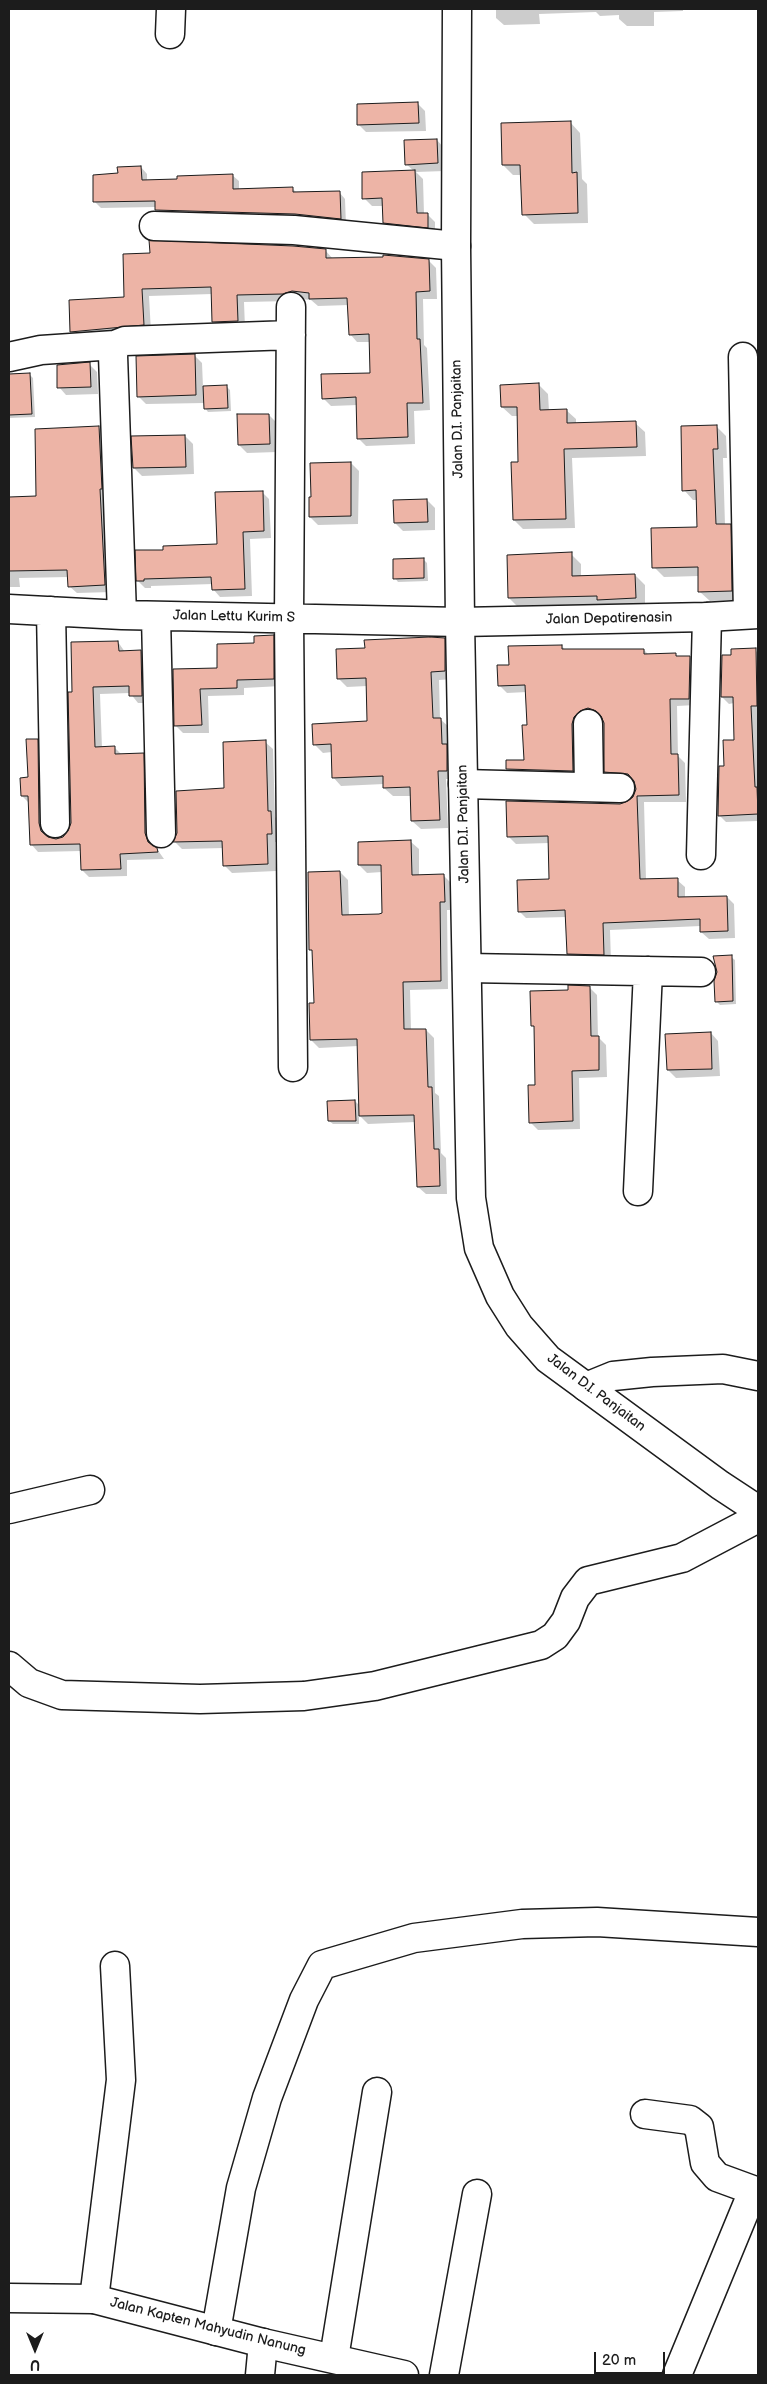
<!DOCTYPE html>
<style>
body{margin:0}
#map{position:relative;width:767px;height:2384px;overflow:hidden;background:#fff;font-family:"Balsamiq Sans",sans-serif}
canvas{display:block}
.frame{position:absolute;inset:0;border:10px solid #1c1c1c;pointer-events:none}
.north{position:absolute;left:10px;top:2324px;width:50px;height:50px;-webkit-text-stroke:4px #fff;paint-order:stroke;rotate:180deg;font-size:14px;font-weight:700;line-height:20px;text-align:center;color:#1c1c1c}
.north::after{content:'';display:block;margin:auto;width:18px;height:22px;background:#1c1c1c;clip-path:polygon(50% 0,100% 100%,50% 72%,0 100%)}
.scale{position:absolute;left:594px;top:2352px;width:71px;height:22px;box-sizing:border-box;border:2px solid #1c1c1c;border-top:0;padding-left:6px;font-size:15px;line-height:18px;white-space:nowrap;color:#1c1c1c;-webkit-text-stroke:4px #fff;paint-order:stroke}
</style>
<div id="map">
<canvas width="767" height="2384"></canvas>
<div class="frame"></div>
<div class="north">U</div>
<div class="scale">20 m</div>
</div>
<script>
const ctx = document.querySelector('canvas').getContext('2d');
ctx.lineJoin = 'round';
function fillPath(path, color) { ctx.fillStyle = color; ctx.fill(path, 'evenodd'); }
const toPath = rows => new Path2D(rows.map(r => 'M' + r).join(''));
function stroke(path, color, width, dash) { ctx.strokeStyle = color; ctx.lineWidth = width; ctx.lineCap = dash ? 'butt' : 'round'; ctx.setLineDash(dash || []); ctx.stroke(path); }
function drawText(font, color, halo, rows, align = 'center') {
  ctx.font = font + ' "Balsamiq Sans",sans-serif'; ctx.lineWidth = 4.5; ctx.setLineDash([]); ctx.textBaseline = 'middle'; ctx.strokeStyle = halo; ctx.fillStyle = color; for (const [text, x, y, turn = 0] of rows) {
    ctx.save(); ctx.translate(x, y); ctx.rotate((+turn || 0) * Math.PI / 180); ctx.textAlign = isNaN(turn) ? turn : align; if (halo) ctx.strokeText(text, 0, 0); ctx.fillText(text, 0, 0); ctx.restore();
  }
}
fillPath(toPath([
 [496,9,683,9,683,11,654,12,654,26,627,26,619,19,619,15,600,16,596,12,539,14,540,24,504,25,496,18],
 [417,103,425,111,426,131,366,132,358,124],
 [570,122,580,133,582,179,587,184,588,223,534,224,524,214,522,175,513,175,503,165],
 [437,140,444,148,445,171,416,172,423,179,424,214,427,214,435,222,435,235,392,230,384,223,384,206,372,206,364,198,414,171,406,164],
 [141,167,147,174,147,181,232,175,239,181,239,190,292,188,298,194,339,192,345,199,346,225,163,216,156,207,101,208,95,202,119,175],
 [325,250,333,259,428,260,436,268,437,299,423,299,424,345,427,348,430,410,414,411,415,444,366,446,358,438,358,405,331,406,323,398,371,374,370,342,357,342,350,334,349,305,318,306,311,300,300,299,291,301,244,302,245,328,221,329,214,322,212,294,149,296,151,332,78,339,71,332,126,298,124,255],
 [194,355,202,363,203,387,227,387,230,390,231,411,208,412,205,408,205,403,146,404,138,396],
 [89,364,97,372,98,394,66,395,59,387],
 [9,375,30,375,33,378,35,417,9,418],
 [539,385,548,394,549,411,566,410,576,419,576,424,635,423,645,432,646,456,572,458,575,528,523,529,514,520,520,464,518,416,512,416,502,407],
 [269,415,277,423,277,452,247,453,239,445],
 [716,426,726,436,727,458,723,458,725,525,730,525,740,535,741,600,710,601,700,592,699,576,664,577,654,567,698,528,697,500,693,500,684,490],
 [99,428,106,435,112,592,77,593,69,586,69,577,19,578,20,587,9,587,9,498,37,497],
 [185,436,193,444,194,474,142,476,134,468],
 [351,463,359,471,358,524,318,525,310,517],
 [262,492,269,499,271,538,250,539,252,596,220,597,213,589,213,584,151,586,151,588,145,588,138,581,164,551,218,545],
 [427,500,435,508,435,530,403,531,395,523],
 [571,554,581,564,581,577,635,575,645,585,645,608,608,609,604,605,519,608,509,598],
 [423,559,427,563,428,581,398,582,395,578],
 [273,637,281,645,281,686,244,688,244,695,208,696,209,733,183,733,175,725,174,670,219,669,256,644],
 [444,639,453,648,453,679,439,680,440,719,449,727,455,779,446,779,448,828,421,829,412,821,412,796,393,796,384,788,384,784,341,786,333,777,332,752,323,753,314,744,368,722,367,686,347,687,338,678,366,650],
 [118,642,125,652,141,651,148,659,149,703,138,703,130,693,100,694,102,748,114,747,122,755,143,754,150,762,152,842,164,859,127,860,127,876,89,877,82,870,81,851,38,852,31,844,30,804,22,796,29,779,37,740,45,748,48,838,56,840,64,837,70,832,72,823,74,693],
 [562,646,566,651,644,650,649,655,675,654,679,658,690,657,697,665,696,705,677,706,678,756,685,763,686,802,644,802,646,880,677,880,685,887,685,898,727,897,734,904,735,938,709,939,701,932,701,926,610,930,611,962,576,961,568,954,567,917,526,918,519,911,551,880,549,843,516,844,509,837,628,803,634,797,637,788,635,781,613,779,606,771,605,723,603,717,596,715,580,778,515,776,508,769,525,761,528,726,527,692,507,693,499,685,510,666],
 [755,650,758,653,758,821,726,822,719,815,725,767,736,741,734,703,729,704,722,697,733,656],
 [265,742,273,749,275,817,278,820,279,842,275,842,276,871,232,873,224,865,224,848,182,849,175,842,226,789],
 [411,842,419,849,419,876,443,875,451,883,452,910,447,910,448,989,410,990,411,1030,426,1030,434,1038,435,1093,439,1096,441,1153,446,1158,447,1194,426,1194,418,1187,416,1122,368,1124,359,1115,359,1124,333,1124,329,1121,355,1101,360,1106,358,1046,319,1048,311,1040,316,1004,314,953,310,949,340,872,348,880,349,916,383,914,382,872,367,873,359,865],
 [731,957,735,960,736,1004,720,1005,716,1001],
 [589,987,597,995,598,1037,606,1045,607,1077,579,1078,580,1129,538,1130,530,1122,537,1086,535,1028,532,1025,570,991],
 [711,1033,718,1041,720,1076,676,1078,668,1070]
]), '#0003');
const building = toPath([
 [418,102,419,123,357,125,357,104,418,102],
 [571,121,572,173,577,172,578,213,522,215,520,165,502,165,501,123,571,121],
 [437,139,438,163,405,165,404,140,437,139],
 [141,166,142,180,177,179,177,176,233,174,233,189,293,187,293,192,340,191,341,219,295,214,155,210,155,201,93,202,93,175,118,173,117,167,141,166],
 [415,170,417,213,428,213,428,228,383,223,382,198,362,199,362,172,415,170],
 [149,240,293,246,326,249,326,258,383,257,383,255,429,259,430,291,416,292,417,339,420,339,423,403,407,403,408,437,357,439,356,397,322,399,321,374,370,373,369,334,349,335,347,298,309,299,309,293,292,291,283,294,237,295,238,321,212,322,211,287,142,289,144,325,70,332,69,300,124,297,123,254,150,253,149,240],
 [195,354,196,395,137,397,136,356,195,354],
 [90,362,91,387,57,388,57,365,90,362],
 [30,373,32,414,9,415,9,374,30,373],
 [539,383,540,410,567,409,567,423,636,421,637,447,564,449,566,519,513,520,511,462,518,462,517,407,501,407,500,385,539,383],
 [227,385,228,408,204,409,203,386,227,385],
 [237,414,269,414,270,444,238,445,237,414],
 [717,425,718,449,713,449,716,524,731,524,732,591,698,592,698,567,652,568,651,528,697,527,696,490,682,491,681,426,717,425],
 [99,426,102,489,100,489,105,585,68,587,67,570,9,571,9,497,36,496,35,429,99,426],
 [185,435,186,467,133,468,131,436,185,435],
 [351,462,351,516,309,517,309,497,311,497,310,463,351,462],
 [263,491,264,531,243,532,245,589,212,590,211,577,144,579,144,581,136,581,135,550,163,550,163,546,217,544,215,492,263,491],
 [427,499,428,522,394,523,393,500,427,499],
 [572,552,572,576,635,574,636,598,597,600,597,596,508,598,507,555,572,552],
 [424,558,424,578,393,579,393,559,424,558],
 [274,635,274,679,237,680,237,688,200,689,202,725,174,726,173,669,217,668,217,644,254,643,254,636,274,635],
 [430,637,445,638,445,671,431,672,433,718,441,718,442,744,447,744,447,771,438,771,440,820,411,821,410,787,383,788,383,776,332,778,331,744,313,745,312,724,367,721,366,678,337,679,336,649,365,648,364,640,430,637],
 [118,641,119,651,141,650,142,696,129,696,129,686,93,687,95,747,115,746,115,754,144,753,145,833,148,842,157,848,158,852,120,854,121,869,81,870,80,844,30,845,28,796,21,796,20,778,28,777,26,739,38,739,39,823,41,831,48,837,56,839,63,837,68,831,71,823,68,692,72,692,71,642,118,641],
 [562,645,562,649,644,649,644,654,676,653,676,656,690,656,689,699,670,699,671,754,678,754,679,795,637,796,640,879,678,878,678,897,727,896,728,931,700,932,700,919,603,923,604,955,567,954,565,910,518,912,517,880,549,879,548,836,507,837,506,801,620,804,628,801,633,797,636,789,634,781,628,774,604,772,604,723,601,716,596,711,588,708,580,711,574,717,572,724,573,771,506,769,506,760,524,760,522,725,527,725,525,685,498,686,497,665,509,665,508,646,562,645],
 [756,648,757,706,751,706,755,787,757,787,758,814,718,816,719,766,724,766,723,740,734,740,733,697,721,697,722,655,731,655,731,649,756,648],
 [266,740,268,811,271,811,272,834,267,834,268,864,223,866,222,841,173,842,177,833,176,791,224,788,223,742,266,740],
 [411,840,412,875,444,874,445,902,440,902,441,981,403,982,404,1029,426,1029,428,1087,432,1087,434,1149,439,1149,440,1186,417,1187,414,1115,359,1116,357,1039,310,1040,309,1003,314,1003,312,950,309,950,308,872,340,871,342,915,379,914,382,913,381,865,358,865,358,842,411,840],
 [732,955,733,1001,715,1002,714,981,717,972,713,956,732,955],
 [568,985,590,986,591,1036,599,1036,599,1070,572,1071,573,1121,529,1123,528,1085,535,1085,534,1026,531,1026,530,991,568,990,568,985],
 [711,1032,712,1069,667,1070,665,1034,711,1032],
 [355,1100,356,1121,328,1121,327,1101,355,1100]
]);
fillPath(building, '#edb4a6');
stroke(building, '#1c1c1c', 1);
const street = toPath([
 [170,34,171,9],
 [154,226,294,230,456,246],
 [291,307,289,618,293,1067],
 [9,357,41,350,115,345],
 [743,357,748,614],
 [9,609,122,615,460,622],
 [51,611,55,823],
 [122,615,113,355,115,345,125,341,291,335],
 [156,616,161,833],
 [588,724,589,787],
 [463,784,620,788],
 [701,855,707,617],
 [467,968,701,972],
 [638,1191,648,971],
 [586,1387,613,1376,652,1372,723,1369,758,1376],
 [9,1509,90,1490],
 [9,1666,29,1683,62,1695,200,1699,304,1696,375,1686,541,1645,555,1636,566,1621,575,1598,588,1581,682,1558,758,1518],
 [645,2114,690,2120,699,2127,705,2163,717,2177,758,2192],
 [94,2299,121,2080,115,1966],
 [216,2331,241,2188,267,2098,304,2000,322,1965,414,1938,522,1924,597,1922,758,1932],
 [334,2358,377,2092],
 [260,2375,263,2343],
 [444,2375,477,2194],
 [677,2375,753,2191]
]);
const secondary = toPath([
 [457,9,456,246,460,622,471,1198,479,1248,500,1296,519,1326,548,1359,720,1485,758,1510],
 [460,622,707,617,758,614],
 [9,2298,94,2299,263,2343,404,2375]
]);
stroke(street, '#1c1c1c', 31);
stroke(secondary, '#1c1c1c', 31);
stroke(street, '#fff', 28);
stroke(secondary, '#fff', 28);
drawText('14px', '#1c1c1c', '#fff', [
 ["Jalan D.I. Panjaitan",458,419,-91],
 ["Jalan Lettu Kurim S",234,617,1],
 ["Jalan Depatirenasin",609,619,-1],
 ["Jalan D.I. Panjaitan",464,824,-91],
 ["Jalan D.I. Panjaitan",596,1393,37],
 ["Jalan Kapten Mahyudin Nanung",208,2327,14]
]);
</script>
